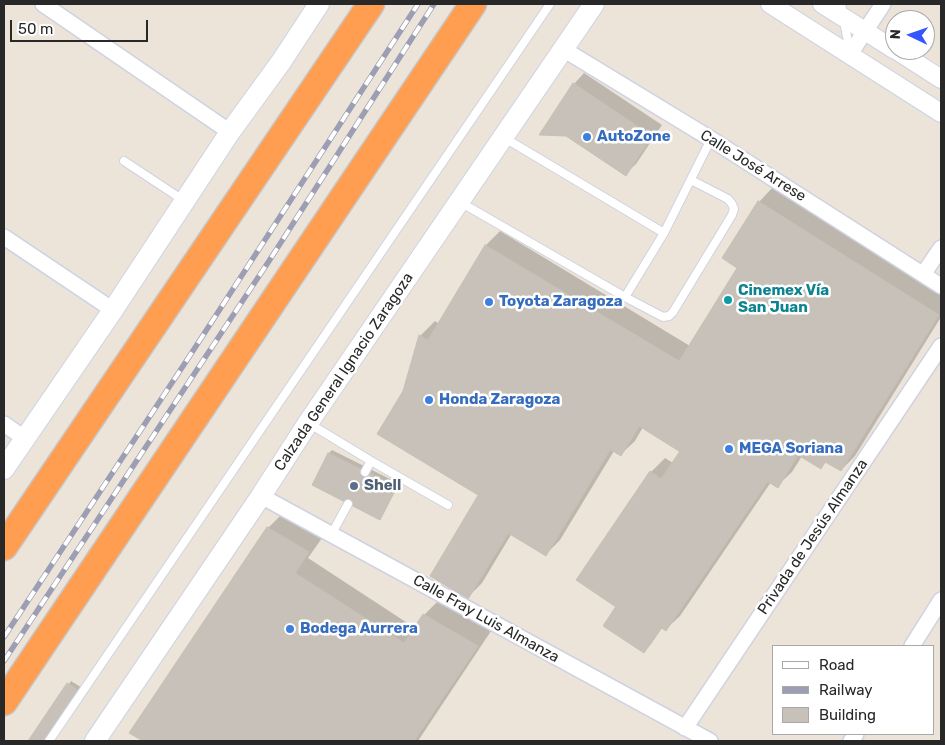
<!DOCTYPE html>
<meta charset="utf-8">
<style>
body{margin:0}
#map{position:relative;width:945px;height:745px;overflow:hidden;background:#ece4d9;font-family:Rubik,sans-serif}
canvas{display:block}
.frame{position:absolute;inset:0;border:5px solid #282828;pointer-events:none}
.legend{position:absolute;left:772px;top:645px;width:162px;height:90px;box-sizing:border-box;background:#fff;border:1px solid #a9a9a9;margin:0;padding:6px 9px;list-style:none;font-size:15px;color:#282828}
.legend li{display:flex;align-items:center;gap:10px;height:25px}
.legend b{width:25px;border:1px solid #a9a9a9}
.north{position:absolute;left:885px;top:10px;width:50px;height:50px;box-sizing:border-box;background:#fff;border:1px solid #a9a9a9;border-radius:50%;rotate:273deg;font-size:14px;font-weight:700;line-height:20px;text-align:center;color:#282828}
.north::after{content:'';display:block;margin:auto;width:18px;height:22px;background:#3356ff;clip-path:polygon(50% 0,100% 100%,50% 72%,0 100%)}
.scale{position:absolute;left:10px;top:20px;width:138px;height:22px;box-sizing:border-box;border:2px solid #282828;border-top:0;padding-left:6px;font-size:15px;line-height:18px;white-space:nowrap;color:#282828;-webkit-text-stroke:4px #fff;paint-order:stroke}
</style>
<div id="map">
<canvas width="945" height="745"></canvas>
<div class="frame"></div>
<ul class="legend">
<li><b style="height:6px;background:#fff"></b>Road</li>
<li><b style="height:6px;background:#9c9fb4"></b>Railway</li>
<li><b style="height:14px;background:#c7c1b9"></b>Building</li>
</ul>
<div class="north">N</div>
<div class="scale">50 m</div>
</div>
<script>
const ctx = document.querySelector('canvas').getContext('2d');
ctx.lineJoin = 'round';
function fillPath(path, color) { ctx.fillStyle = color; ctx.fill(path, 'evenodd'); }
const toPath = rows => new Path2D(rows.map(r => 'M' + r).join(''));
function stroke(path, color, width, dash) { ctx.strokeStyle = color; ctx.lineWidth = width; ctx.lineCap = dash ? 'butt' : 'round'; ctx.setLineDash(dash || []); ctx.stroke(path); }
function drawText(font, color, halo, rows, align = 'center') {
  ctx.font = font + ' Rubik,sans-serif'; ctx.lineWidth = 5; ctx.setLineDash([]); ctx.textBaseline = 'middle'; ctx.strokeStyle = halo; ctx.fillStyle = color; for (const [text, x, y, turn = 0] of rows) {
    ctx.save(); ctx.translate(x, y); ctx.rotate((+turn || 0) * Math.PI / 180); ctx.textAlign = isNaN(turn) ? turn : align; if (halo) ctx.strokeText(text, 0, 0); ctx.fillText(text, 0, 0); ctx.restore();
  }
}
fillPath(toPath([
 [584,73,662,125,636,164,625,174,574,84],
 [773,187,941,294,941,317,855,456,841,470,827,461,820,467,802,456,792,472,777,486,771,482,680,616,665,630,662,628,651,644,644,652,621,602,578,579,651,472,665,458,673,463,682,451,643,427,635,441,620,455,614,451,560,540,546,554,512,533,482,583,468,597,480,495,379,433,404,392,421,335,435,321,439,324,486,245,500,231,690,346,738,267,759,202],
 [332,450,398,483,380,519,313,485,329,453],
 [282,514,322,538,308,558,415,628,424,615,438,601,491,631,418,741,146,741,131,732,268,528],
 [71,681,84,689,49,741,30,741]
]), '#0003');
const building = toPath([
 [573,83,652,136,626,176,566,136,539,135,573,83],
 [758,201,939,315,841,471,825,462,821,469,798,455,778,488,694,435,682,453,639,426,737,268,722,258,758,201],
 [485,245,679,361,621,456,428,340,485,245],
 [419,335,610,450,546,556,508,533,528,501,489,477,478,495,377,434,403,391,419,335],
 [694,435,768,481,666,631,620,600,616,607,576,580,650,471,661,479,680,451,682,453,694,435],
 [328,453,397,487,380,520,312,485,328,453],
 [489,477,528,501,468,599,430,576,489,477],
 [267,527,309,552,295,573,404,643,423,614,478,646,414,741,143,741,129,733,267,527],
 [620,600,661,628,644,653,603,626,620,600],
 [67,683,82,693,49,741,28,741,67,683]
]);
fillPath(building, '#c7c1b9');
stroke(building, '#c7c0b3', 1);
const service = toPath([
 [841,4,850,53],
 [503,137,664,233],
 [124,161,183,200],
 [460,202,625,297,663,317,669,316,673,312,732,215,734,209,732,204,728,199,691,180],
 [625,297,664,233,711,139],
 [310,424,371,461,365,472],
 [371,461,448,505],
 [331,535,348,504],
 [49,741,550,4]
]);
const minor = toPath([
 [43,4,230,132],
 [563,49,711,139,941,286],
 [850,54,883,4],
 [4,237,113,310],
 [924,273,941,248],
 [4,424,24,438],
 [261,496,710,741],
 [912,646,941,600],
 [685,728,941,346],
 [851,741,856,734]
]);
const tertiary = toPath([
 [770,4,941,113],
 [822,4,895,50],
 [896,50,941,79]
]);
const secondary = toPath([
 [4,469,113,310,230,132,281,62,319,4],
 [95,741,261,496,308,423,594,4]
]);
const motorway = toPath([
 [4,547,371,4],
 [4,702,473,4]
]);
stroke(service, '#ced2e2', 10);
stroke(minor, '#ced2e2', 18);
stroke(tertiary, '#ced2e2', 20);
stroke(secondary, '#ced2e2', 22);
stroke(motorway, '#c7c7c7', 29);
stroke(service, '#fff', 8);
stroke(minor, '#fff', 15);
stroke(tertiary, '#fff', 18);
stroke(secondary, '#fff', 20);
stroke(motorway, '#ff9e51', 26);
const rail = toPath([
 [4,637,187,360,418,4],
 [4,661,269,261,434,4]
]);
stroke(rail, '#9c9fb4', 5.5);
stroke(rail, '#fff', 4, [11]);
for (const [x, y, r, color] of [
 [587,137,5,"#3f7fe0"],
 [728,300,5,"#0f9aa8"],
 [489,302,5,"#3f7fe0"],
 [429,400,5,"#3f7fe0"],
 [729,449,5,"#3f7fe0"],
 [354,486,5,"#5c6f8a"],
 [290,629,5,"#3f7fe0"]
]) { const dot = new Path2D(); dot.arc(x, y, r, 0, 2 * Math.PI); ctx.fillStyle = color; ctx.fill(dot); stroke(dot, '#fff', 2); }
drawText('bold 15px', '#366cbe', '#fff', [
 ["AutoZone",597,137],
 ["Toyota Zaragoza",499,302],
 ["Honda Zaragoza",439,400],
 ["MEGA Soriana",739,449],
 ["Bodega Aurrera",300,629]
], 'left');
drawText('15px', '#282828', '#fff', [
 ["Calle José Arrese",753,166,32],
 ["Calzada General Ignacio Zaragoza",344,372,-56],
 ["Privada de Jesús Almanza",813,537,-56],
 ["Calle Fray Luis Almanza",486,619,29]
]);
drawText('bold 15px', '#0d838f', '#fff', [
 ["Cinemex Vía",738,291],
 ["San Juan",738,308]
], 'left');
drawText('bold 15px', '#4e5e75', '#fff', [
 ["Shell",364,486]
], 'left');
</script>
